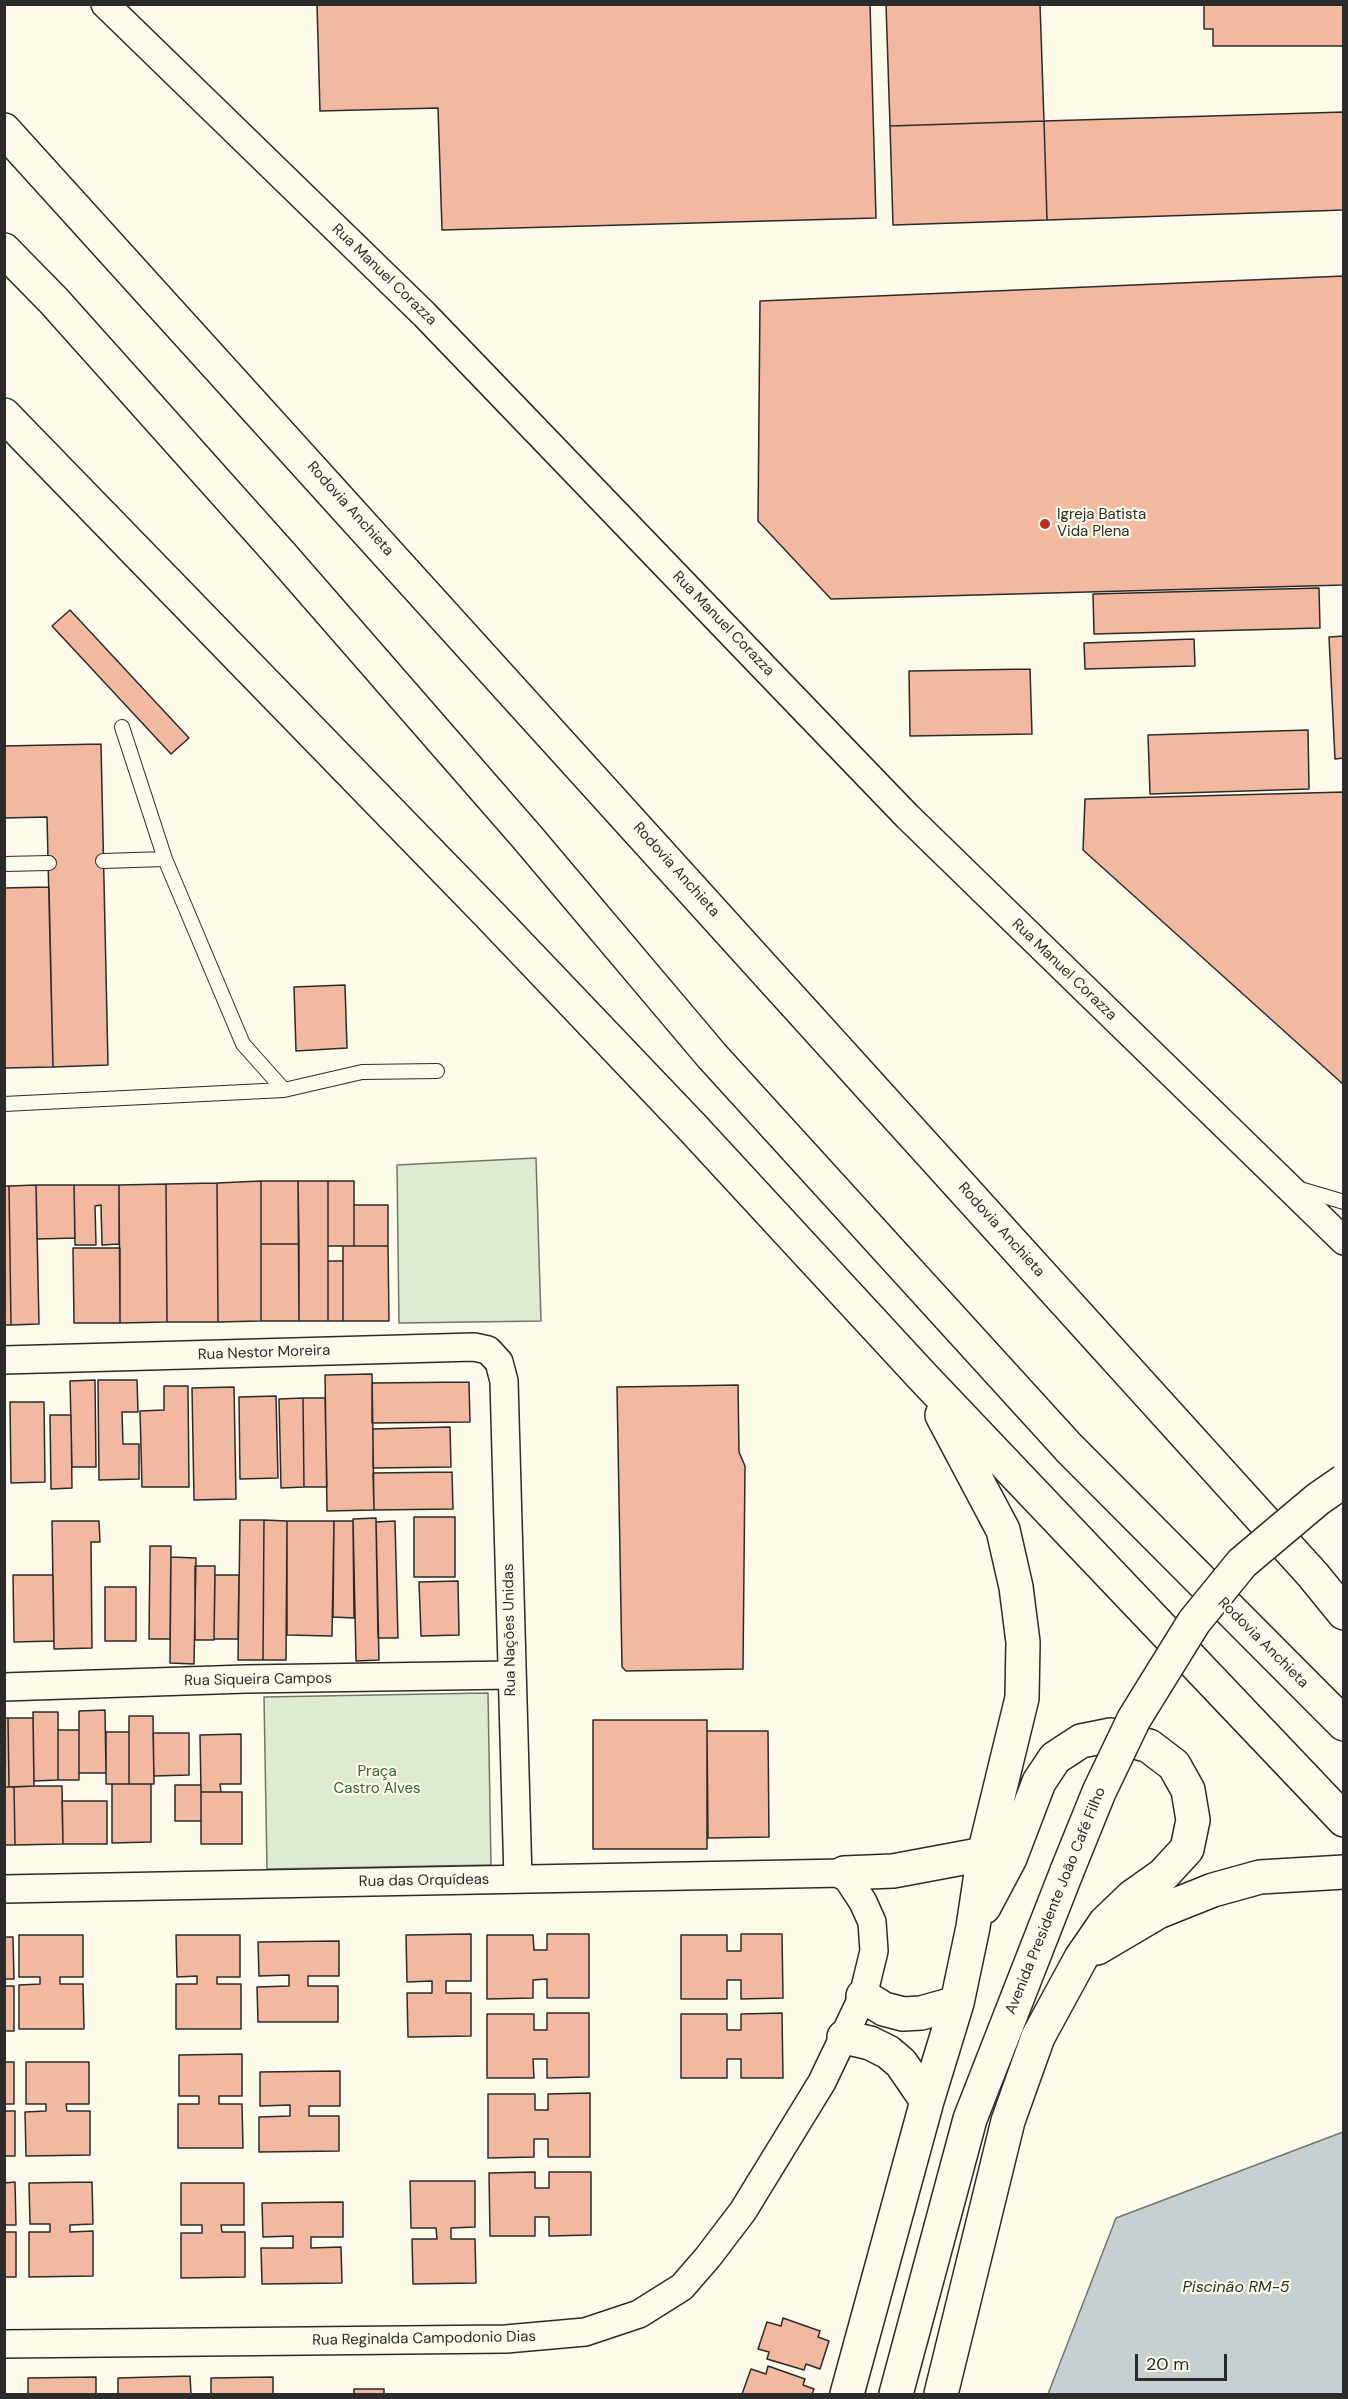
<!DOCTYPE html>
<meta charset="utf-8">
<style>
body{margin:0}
#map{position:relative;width:1348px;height:2399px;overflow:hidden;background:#fdfbea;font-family:"DM Sans",sans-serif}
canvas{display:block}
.frame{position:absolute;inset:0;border:6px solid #2b2b2b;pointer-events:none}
.scale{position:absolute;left:1135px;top:2354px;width:92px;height:27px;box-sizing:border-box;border:3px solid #2b2b2b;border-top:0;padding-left:8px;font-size:18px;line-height:21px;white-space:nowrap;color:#2b2b2b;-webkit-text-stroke:4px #fdfbea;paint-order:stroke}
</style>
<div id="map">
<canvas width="1348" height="2399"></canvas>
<div class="frame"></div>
<div class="scale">20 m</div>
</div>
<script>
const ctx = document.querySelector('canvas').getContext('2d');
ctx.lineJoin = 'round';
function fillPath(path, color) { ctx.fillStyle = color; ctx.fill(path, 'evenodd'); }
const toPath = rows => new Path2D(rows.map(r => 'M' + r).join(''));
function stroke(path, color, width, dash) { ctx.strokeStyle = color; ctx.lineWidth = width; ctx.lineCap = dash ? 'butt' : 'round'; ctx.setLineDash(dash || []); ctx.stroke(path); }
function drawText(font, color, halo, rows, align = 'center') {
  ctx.font = font + ' "DM Sans",sans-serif'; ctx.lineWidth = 4.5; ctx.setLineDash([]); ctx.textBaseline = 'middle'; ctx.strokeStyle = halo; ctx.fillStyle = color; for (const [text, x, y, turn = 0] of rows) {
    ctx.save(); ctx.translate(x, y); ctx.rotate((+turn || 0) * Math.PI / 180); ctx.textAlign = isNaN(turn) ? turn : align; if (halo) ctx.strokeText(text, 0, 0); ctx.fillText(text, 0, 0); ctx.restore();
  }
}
const green = toPath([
 [536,1158,541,1321,399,1323,397,1165,536,1158],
 [488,1693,491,1865,267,1869,264,1697,488,1693]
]);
fillPath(green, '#deebd1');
stroke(green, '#74746e', 1.5);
const water = toPath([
 [1343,2132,1343,2394,1048,2394,1116,2218,1343,2132]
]);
fillPath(water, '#c7d0d0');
stroke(water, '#74746e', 1.5);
const building = toPath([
 [317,4,870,4,876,218,442,230,438,108,320,111,317,4],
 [886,4,1040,4,1044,121,890,126,886,4],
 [1204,4,1344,4,1344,46,1213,46,1213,29,1204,29,1204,4],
 [1344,112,1344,210,1047,220,1044,121,1344,112],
 [1044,121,1047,220,893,225,890,126,1044,121],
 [1344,276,1344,585,831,599,758,521,760,301,1344,276],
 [1319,588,1320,628,1094,634,1093,594,1319,588],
 [70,610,189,738,171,754,52,626,70,610],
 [1344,636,1344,758,1335,759,1329,637,1344,636],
 [1194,639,1195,666,1085,669,1084,643,1194,639],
 [1030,669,1032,734,910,736,909,671,1030,669],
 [1308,730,1309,789,1150,794,1148,735,1308,730],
 [101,744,108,1065,53,1067,47,817,4,818,4,746,101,744],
 [1344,792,1344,1085,1083,850,1085,799,1344,792],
 [49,887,53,1067,4,1068,4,888,49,887],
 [345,985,347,1048,296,1051,294,987,345,985],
 [261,1181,261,1321,218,1322,217,1183,261,1181],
 [261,1181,298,1181,299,1244,261,1244,261,1181],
 [298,1181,328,1181,328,1321,299,1321,298,1181],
 [328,1181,354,1181,354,1246,328,1246,328,1181],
 [217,1183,218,1322,167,1322,166,1184,217,1183],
 [166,1184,167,1322,120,1323,119,1185,166,1184],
 [36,1185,39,1324,11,1325,9,1186,36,1185],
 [36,1185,74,1185,75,1238,37,1239,36,1185],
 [74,1185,119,1185,119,1244,102,1245,101,1205,95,1206,96,1245,75,1245,74,1185],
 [4,1186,9,1186,11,1325,4,1325,4,1186],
 [354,1205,388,1205,388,1246,354,1246,354,1205],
 [261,1244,299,1244,299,1321,261,1321,261,1244],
 [343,1246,388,1246,389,1321,343,1321,343,1246],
 [73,1248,120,1248,120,1323,74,1323,73,1248],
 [328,1261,343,1261,343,1321,328,1321,328,1261],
 [372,1374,374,1510,327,1511,325,1375,372,1374],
 [95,1380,96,1467,72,1467,70,1381,95,1380],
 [98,1380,137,1380,138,1412,122,1412,123,1444,139,1444,139,1479,99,1480,98,1380],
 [469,1382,470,1422,372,1423,372,1383,469,1382],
 [738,1385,739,1452,745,1466,743,1669,626,1671,622,1667,617,1387,738,1385],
 [164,1386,188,1386,189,1487,142,1487,140,1411,164,1410,164,1386],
 [234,1387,236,1499,194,1500,192,1388,234,1387],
 [276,1396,278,1478,240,1479,239,1397,276,1396],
 [303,1398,325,1398,327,1487,304,1487,303,1398],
 [303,1398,304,1487,281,1488,279,1399,303,1398],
 [10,1402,44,1402,45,1482,11,1483,10,1402],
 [50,1415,71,1415,72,1488,51,1489,50,1415],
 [450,1427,451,1467,373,1468,373,1429,450,1427],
 [452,1472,453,1509,374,1510,373,1473,452,1472],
 [414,1517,455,1517,455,1577,414,1577,414,1517],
 [376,1518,379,1660,356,1661,353,1519,376,1518],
 [240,1520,264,1520,263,1660,238,1660,240,1520],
 [264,1520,287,1521,286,1660,263,1660,264,1520],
 [52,1521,99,1521,100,1542,91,1542,92,1648,54,1649,52,1521],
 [287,1521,334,1521,332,1636,287,1635,287,1521],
 [334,1521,353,1521,354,1618,333,1617,334,1521],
 [395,1521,398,1638,378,1638,376,1522,395,1521],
 [150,1546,171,1546,170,1639,149,1639,150,1546],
 [171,1557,196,1558,194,1664,170,1663,171,1557],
 [195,1566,215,1566,214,1640,195,1640,195,1566],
 [13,1575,53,1575,54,1641,14,1642,13,1575],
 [215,1575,239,1575,238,1639,214,1639,215,1575],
 [458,1581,459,1635,421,1636,419,1582,458,1581],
 [105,1587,136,1587,136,1641,105,1641,105,1587],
 [105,1710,106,1773,79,1773,79,1711,105,1710],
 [33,1712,58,1712,58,1780,34,1781,33,1712],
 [129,1716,153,1716,154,1784,129,1784,129,1716],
 [4,1718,8,1718,9,1787,4,1787,4,1718],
 [8,1718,33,1718,34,1786,9,1787,8,1718],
 [593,1720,707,1720,707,1849,593,1849,593,1720],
 [58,1730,79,1730,79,1780,58,1780,58,1730],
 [707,1731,768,1731,769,1837,708,1838,707,1731],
 [106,1732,129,1732,129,1784,106,1784,106,1732],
 [153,1733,189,1733,189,1775,154,1776,153,1733],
 [241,1734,241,1784,220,1784,221,1792,201,1792,200,1735,241,1734],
 [112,1784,151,1784,151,1842,112,1843,112,1784],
 [175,1785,201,1785,201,1821,175,1821,175,1785],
 [34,1786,62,1786,63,1844,15,1845,14,1787,34,1786],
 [4,1787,14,1787,15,1845,4,1845,4,1787],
 [201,1792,242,1792,242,1844,201,1844,201,1792],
 [62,1801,107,1801,107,1844,63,1844,62,1801],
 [471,1934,471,1981,446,1981,446,1993,471,1993,471,2036,408,2037,407,1993,432,1993,432,1981,407,1982,406,1935,471,1934],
 [547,1934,589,1934,589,1998,547,1998,547,1979,533,1980,533,1998,487,1999,487,1935,533,1935,534,1950,547,1950,547,1934],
 [741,1934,782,1934,783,1998,741,1999,741,1980,727,1980,727,1999,681,1999,681,1935,727,1935,727,1951,741,1951,741,1934],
 [19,1935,83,1935,83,1977,60,1977,60,1984,83,1984,84,2029,19,2029,19,1985,40,1984,40,1977,19,1977,19,1935],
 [176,1935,240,1935,240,1977,217,1977,217,1984,241,1984,241,2029,176,2029,176,1984,197,1984,197,1976,177,1977,176,1935],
 [4,1937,13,1937,14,1979,4,1979,4,1937],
 [339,1941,339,1976,308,1976,308,1986,338,1986,338,2022,258,2022,257,1987,289,1986,289,1975,259,1976,258,1942,339,1941],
 [4,1986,14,1986,14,2031,4,2031,4,1986],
 [547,2013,589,2013,589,2077,547,2078,547,2059,533,2059,534,2078,487,2078,487,2014,534,2014,534,2030,547,2030,547,2013],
 [782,2013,783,2078,741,2078,741,2059,727,2059,727,2078,681,2078,681,2014,727,2014,727,2030,741,2030,741,2014,782,2013],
 [242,2054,242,2096,219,2096,219,2104,242,2104,243,2148,178,2148,178,2104,199,2104,199,2096,179,2096,179,2055,242,2054],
 [4,2062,14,2062,14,2104,4,2104,4,2062],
 [26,2062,89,2062,89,2104,66,2104,67,2111,90,2111,90,2155,26,2156,25,2112,46,2111,46,2104,26,2104,26,2062],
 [340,2071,340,2106,309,2106,309,2116,339,2116,339,2151,259,2152,259,2117,290,2116,290,2105,260,2106,260,2072,340,2071],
 [590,2093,590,2157,548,2157,548,2139,534,2139,534,2157,488,2158,488,2094,535,2094,535,2110,548,2110,548,2094,590,2093],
 [4,2111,15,2111,15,2156,4,2156,4,2111],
 [535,2172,535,2188,549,2188,549,2172,591,2172,591,2235,549,2236,549,2217,535,2217,535,2236,490,2236,489,2173,535,2172],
 [410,2181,475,2181,475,2227,451,2228,451,2239,475,2239,476,2283,413,2284,412,2239,437,2239,436,2228,411,2228,410,2181],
 [15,2182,16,2225,4,2225,4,2183,15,2182],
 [92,2182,93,2224,70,2225,70,2232,93,2231,93,2276,29,2277,29,2232,50,2232,50,2224,30,2224,29,2183,92,2182],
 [181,2183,244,2183,244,2225,221,2225,222,2232,245,2232,245,2277,181,2278,181,2233,202,2233,202,2225,181,2225,181,2183],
 [343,2202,343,2237,311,2237,311,2248,341,2247,342,2283,262,2284,261,2248,293,2248,293,2236,263,2237,262,2203,343,2202],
 [4,2232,16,2232,16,2277,4,2277,4,2232],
 [783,2318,820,2331,818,2337,829,2341,820,2369,806,2364,804,2370,767,2359,769,2352,758,2349,767,2322,781,2326,783,2318],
 [768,2366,805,2379,803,2385,814,2389,812,2394,742,2394,751,2369,766,2374,768,2366],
 [190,2376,191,2394,118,2394,118,2378,190,2376],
 [96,2377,96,2394,28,2394,28,2378,96,2377],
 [273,2377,273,2394,211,2394,211,2378,273,2377],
 [354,2389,384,2389,384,2394,354,2394,354,2389]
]);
fillPath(building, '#f2b8a0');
stroke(building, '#2b2b2b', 1.5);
const service = toPath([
 [122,727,165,859,243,1044,284,1090,362,1072,437,1071],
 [103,861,165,859],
 [4,864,49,863],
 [4,1104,284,1090],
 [1300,1189,1344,1202]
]);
const minor = toPath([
 [105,4,424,314,907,816,1344,1241],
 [4,1360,474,1347,488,1350,499,1362,504,1381,518,1879],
 [4,1687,246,1679,511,1675],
 [4,1889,844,1873,863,1902,872,1922,874,1951,863,1996,822,2082,743,2211,708,2257,682,2287,639,2314,585,2332,506,2339,4,2344]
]);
const primary = toPath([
 [896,2394,970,2119,1067,1871]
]);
const trunk = toPath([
 [4,415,488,913,692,1127,922,1376,1344,1820],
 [844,1873,893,1871,984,1854],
 [1097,1948,1158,1912,1213,1890,1260,1877,1344,1872],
 [863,1996,884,2009,903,2014,921,2013,957,2003],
 [844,2037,870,2043,888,2052,901,2063,927,2101],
 [847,2394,927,2101,957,2003,973,1927,984,1854,1022,1698,1023,1642,1016,1587,1003,1530,942,1415],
 [941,2394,1008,2121,1038,2037,1081,1958,1105,1923,1132,1897,1163,1875,1187,1849,1193,1820,1188,1790,1174,1765,1149,1746,1111,1735,1081,1741,1055,1758,1039,1782,1010,1858,984,1907]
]);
const motorway = toPath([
 [4,130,1313,1575,1344,1613],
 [4,250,54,301,282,556,527,837,712,1056,1069,1448,1344,1724]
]);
stroke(service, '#2b2b2b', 16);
stroke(minor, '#2b2b2b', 30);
stroke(primary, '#2b2b2b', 36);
stroke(trunk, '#2b2b2b', 36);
stroke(motorway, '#2b2b2b', 36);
stroke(service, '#fdfbea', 14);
stroke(minor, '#fdfbea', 27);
stroke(primary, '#fdfbea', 33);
stroke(trunk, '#fdfbea', 33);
stroke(motorway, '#fdfbea', 33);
const primaryBridge = toPath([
 [1067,1871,1099,1792,1134,1719,1194,1622,1242,1563,1318,1499,1344,1481]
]);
stroke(primaryBridge, '#2b2b2b', 36, []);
stroke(primaryBridge, '#fdfbea', 33);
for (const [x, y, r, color] of [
 [1045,524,6,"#c62828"]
]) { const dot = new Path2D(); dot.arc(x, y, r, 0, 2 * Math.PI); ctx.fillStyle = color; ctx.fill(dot); stroke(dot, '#fdfbea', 2); }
drawText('15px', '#2b2b2b', '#fdfbea', [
 ["Rua Manuel Corazza",384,275,44],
 ["Rodovia Anchieta",350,509,48],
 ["Rua Manuel Corazza",723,624,46],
 ["Rodovia Anchieta",676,870,48],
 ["Rua Manuel Corazza",1064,970,44],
 ["Rodovia Anchieta",1001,1230,48],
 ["Rua Nestor Moreira",264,1353,-2],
 ["Rua Nações Unidas",510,1630,-91],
 ["Rodovia Anchieta",1263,1643,45],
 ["Rua Siqueira Campos",258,1680,-1],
 ["Rua das Orquídeas",424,1881,-1],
 ["Avenida Presidente João Café Filho",1056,1901,-68],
 ["Rua Reginalda Campodonio Dias",424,2339,-1]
]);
drawText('15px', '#2b2b2b', '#fdfbea', [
 ["Igreja Batista",1057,515],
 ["Vida Plena",1057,532]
], 'left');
drawText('15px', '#34623c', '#fdfbea', [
 ["Praça",377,1772],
 ["Castro Alves",377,1789]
]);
drawText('italic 16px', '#2b2b2b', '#fdfbea', [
 ["Piscinão RM-5",1236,2288]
]);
</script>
